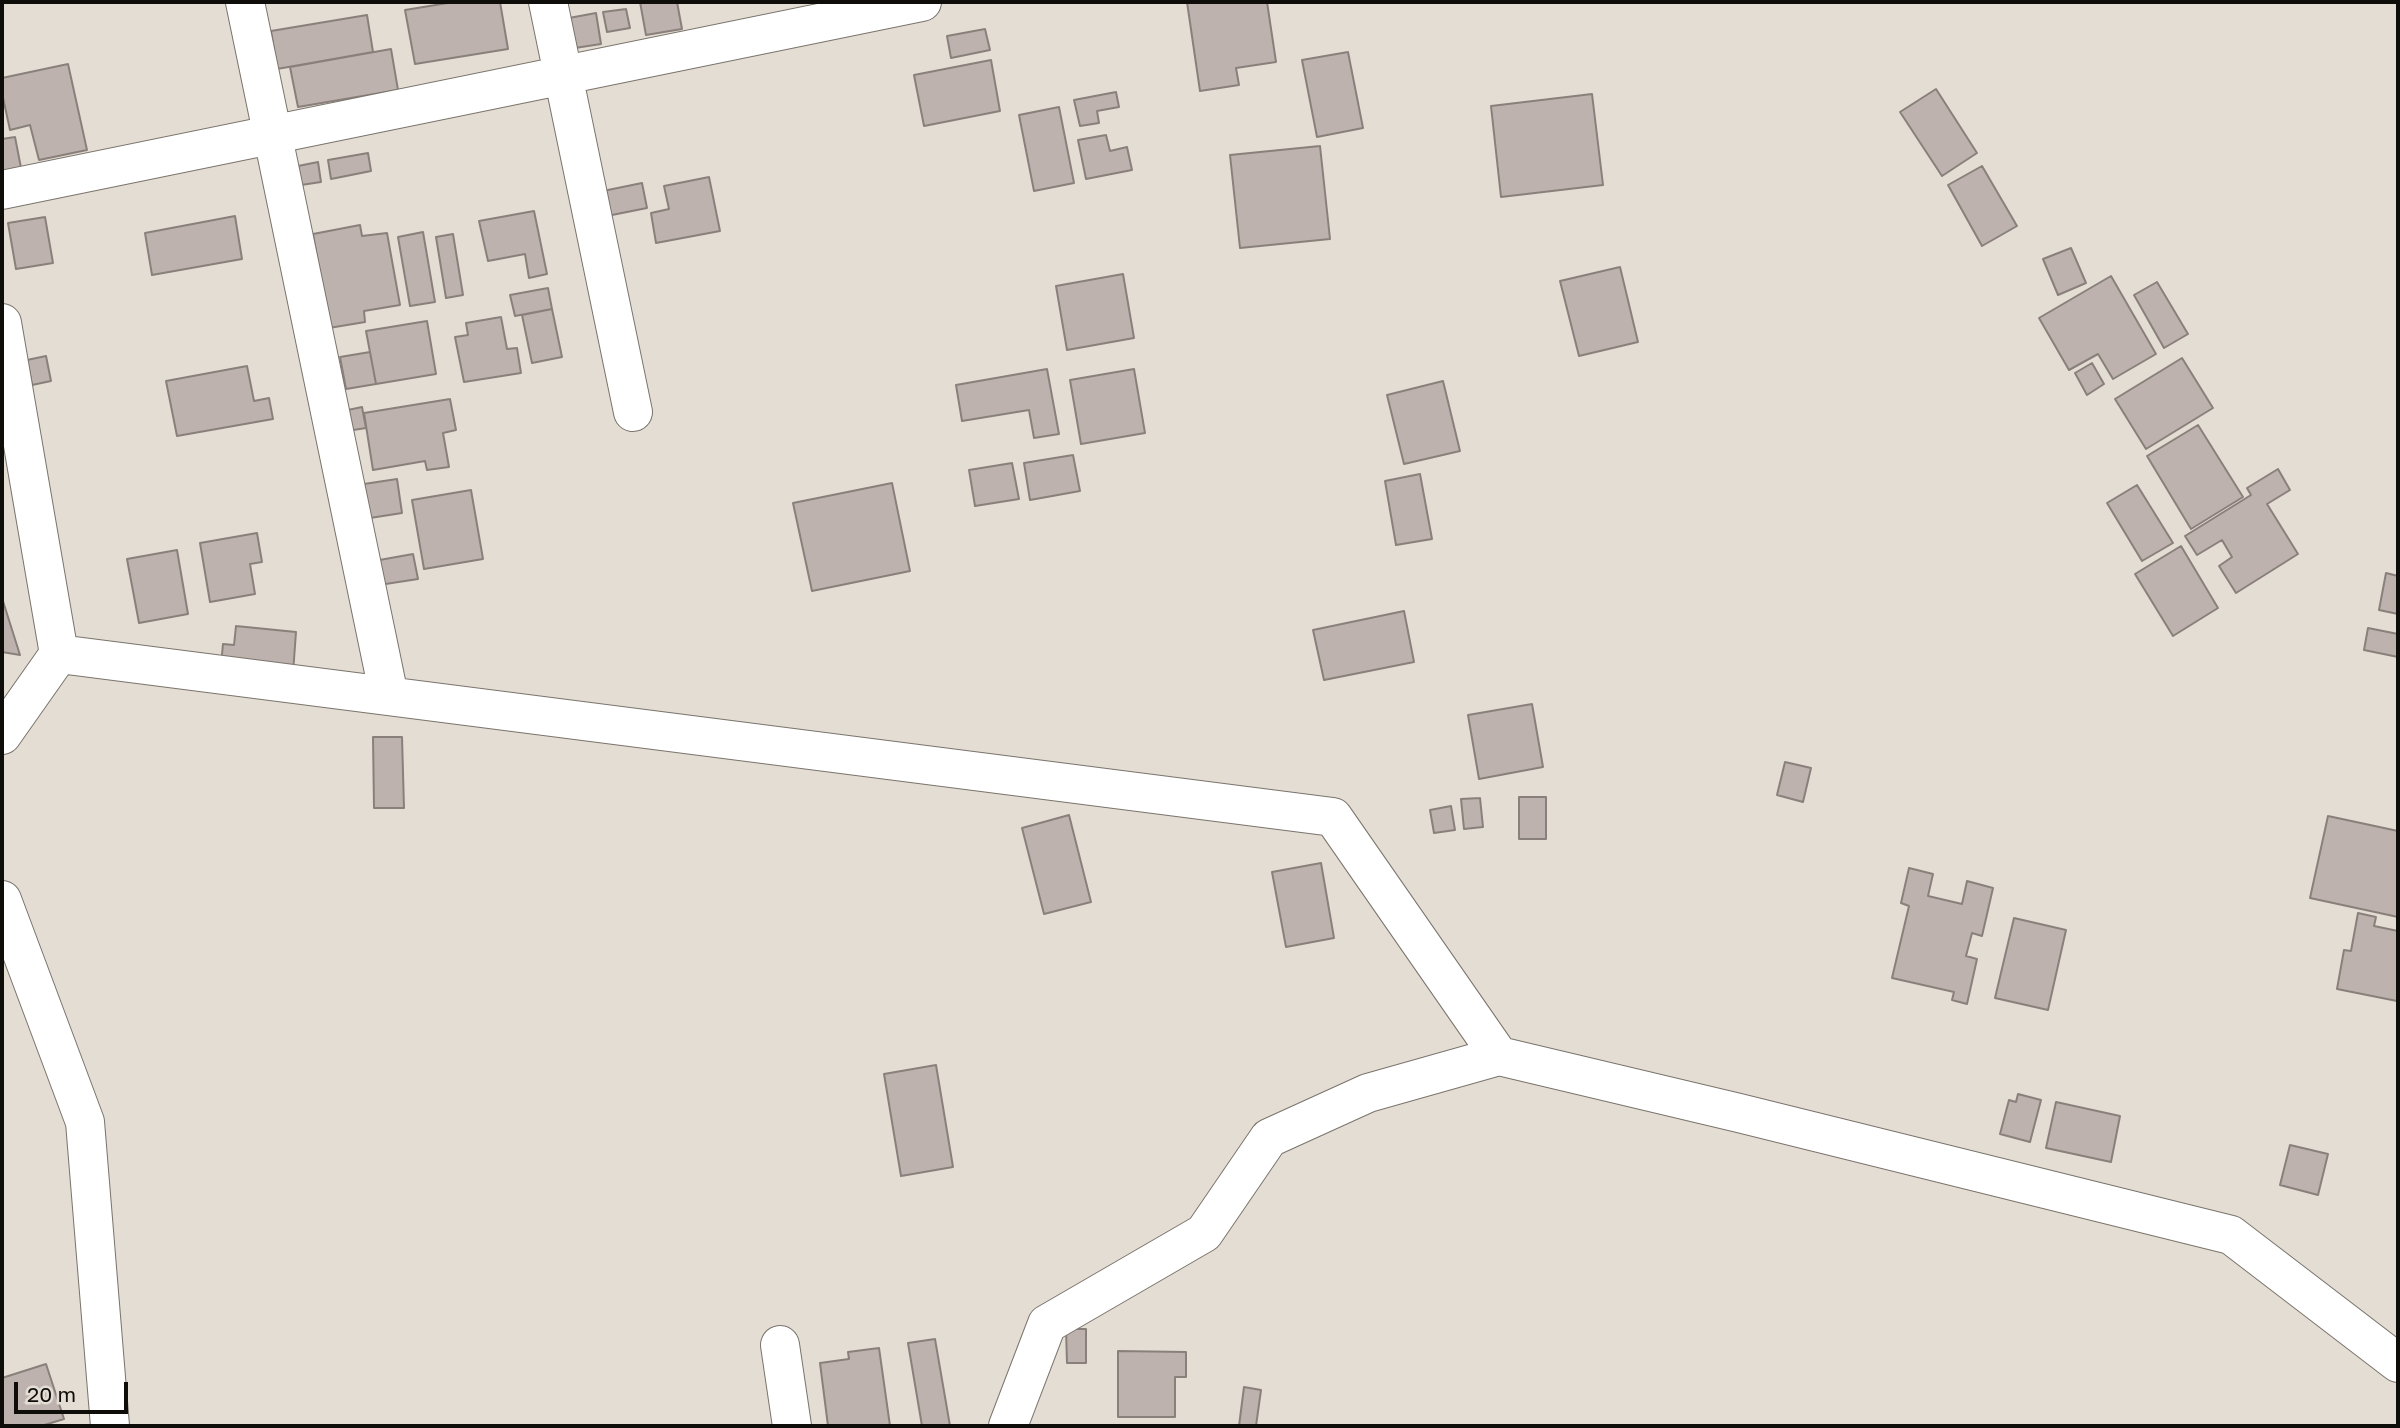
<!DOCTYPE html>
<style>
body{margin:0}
#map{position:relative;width:2400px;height:1428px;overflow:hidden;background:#e4ddd4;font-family:"Golos Text",sans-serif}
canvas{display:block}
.frame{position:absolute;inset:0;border:4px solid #0f0d0a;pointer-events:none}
.scale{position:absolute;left:14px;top:1382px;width:114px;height:32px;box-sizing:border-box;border:4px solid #0f0d0a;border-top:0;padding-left:9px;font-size:21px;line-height:24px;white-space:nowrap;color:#0f0d0a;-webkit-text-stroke:5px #e4ddd4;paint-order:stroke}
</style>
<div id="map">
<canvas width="2400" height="1428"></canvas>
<div class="frame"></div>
<div class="scale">20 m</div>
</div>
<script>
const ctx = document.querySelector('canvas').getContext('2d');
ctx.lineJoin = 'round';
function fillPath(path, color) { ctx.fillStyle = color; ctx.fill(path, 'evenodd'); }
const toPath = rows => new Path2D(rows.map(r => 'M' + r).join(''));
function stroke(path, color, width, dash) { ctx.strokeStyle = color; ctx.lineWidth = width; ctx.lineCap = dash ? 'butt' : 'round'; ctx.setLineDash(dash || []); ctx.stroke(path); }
const building = toPath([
 [454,2,500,2,508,49,415,64,405,10,454,2],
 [640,2,677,2,682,29,646,35,640,2],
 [1187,2,1267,2,1276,62,1236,68,1239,85,1200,91,1187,2],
 [626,9,630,28,607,32,603,12,626,9],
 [596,13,601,44,575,48,569,18,596,13],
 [367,15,373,52,277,69,271,31,367,15],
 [985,29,990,50,951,58,947,36,985,29],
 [391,49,398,90,298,107,290,67,391,49],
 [1348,52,1363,128,1317,137,1302,60,1348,52],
 [991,60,1000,111,924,126,914,75,991,60],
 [68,64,87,150,39,160,30,125,10,130,2,93,2,78,68,64],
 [1936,89,1977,153,1942,176,1900,112,1936,89],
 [1116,92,1119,107,1097,111,1099,123,1080,126,1074,100,1116,92],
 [1592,94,1603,185,1501,197,1491,106,1592,94],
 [1059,107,1074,183,1034,191,1019,115,1059,107],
 [1106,135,1110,151,1127,147,1132,170,1086,179,1078,140,1106,135],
 [15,137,22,173,2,176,2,139,15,137],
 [1320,146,1330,239,1240,248,1230,155,1320,146],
 [368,153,371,171,331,179,328,160,368,153],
 [318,162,321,182,301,185,298,166,318,162],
 [1982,166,2017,226,1982,246,1948,185,1982,166],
 [709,177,720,231,656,243,651,213,669,209,664,186,709,177],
 [642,183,647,208,607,216,603,191,642,183],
 [534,211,547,274,529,278,525,254,488,261,479,221,534,211],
 [235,216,242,259,152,275,145,233,235,216],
 [45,217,53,263,16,269,8,223,45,217],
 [360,225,362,236,387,233,400,305,364,311,365,322,329,328,313,234,360,225],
 [423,232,435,302,410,306,398,237,423,232],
 [453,234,463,295,446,298,436,237,453,234],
 [2071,248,2086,283,2058,295,2043,259,2071,248],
 [1620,267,1638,342,1579,356,1560,281,1620,267],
 [1123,274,1134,338,1067,350,1056,286,1123,274],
 [2111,276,2156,354,2113,379,2098,354,2069,370,2039,318,2111,276],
 [2157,282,2188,334,2164,348,2134,295,2157,282],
 [548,288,552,309,515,316,510,295,548,288],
 [552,309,562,357,532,363,522,315,552,309],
 [501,317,507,349,517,348,521,373,464,382,455,337,468,335,466,323,501,317],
 [427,321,436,374,376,384,366,331,427,321],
 [370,352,376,384,346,389,340,357,370,352],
 [46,356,51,381,32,385,27,360,46,356],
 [2182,358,2213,408,2146,449,2115,399,2182,358],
 [2092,363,2104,384,2087,395,2075,373,2092,363],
 [247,366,254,401,269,398,273,419,177,436,166,381,247,366],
 [1047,369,1059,434,1034,438,1029,410,962,421,956,385,1047,369],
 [1134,369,1145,433,1081,444,1070,380,1134,369],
 [1443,381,1460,451,1404,464,1387,395,1443,381],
 [450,399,456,430,443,433,449,467,427,470,425,461,373,470,364,413,450,399],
 [362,407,366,428,347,431,343,411,362,407],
 [2198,425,2243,497,2191,529,2147,456,2198,425],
 [1073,455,1080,491,1030,500,1024,463,1073,455],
 [1012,463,1019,499,975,506,969,470,1012,463],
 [2278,469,2290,490,2267,504,2298,554,2236,593,2219,566,2232,557,2222,540,2197,555,2185,536,2251,495,2247,488,2278,469],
 [1420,474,1432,539,1396,545,1385,481,1420,474],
 [397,479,402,513,370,518,364,484,397,479],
 [892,483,910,571,812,591,793,503,892,483],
 [2137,485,2173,543,2142,561,2107,503,2137,485],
 [471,490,483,559,424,569,412,500,471,490],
 [257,533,262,562,250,564,255,594,210,602,200,543,257,533],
 [2181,546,2218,608,2173,636,2135,574,2181,546],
 [177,550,188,614,139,623,127,559,177,550],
 [413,554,418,579,379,585,374,561,413,554],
 [2386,573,2398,576,2398,614,2379,610,2386,573],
 [2,598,20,655,2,652,2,598],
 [1404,611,1414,662,1324,680,1313,630,1404,611],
 [236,626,296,632,293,673,221,665,223,644,234,645,236,626],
 [2368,628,2398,634,2398,657,2364,650,2368,628],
 [1532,704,1543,767,1479,779,1468,715,1532,704],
 [373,737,402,737,404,808,374,808,373,737],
 [1785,762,1811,768,1803,802,1777,795,1785,762],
 [1519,797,1546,797,1546,839,1519,839,1519,797],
 [1480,798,1483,827,1464,829,1461,799,1480,798],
 [1451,806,1455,830,1434,833,1430,810,1451,806],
 [1069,815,1091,902,1044,914,1022,828,1069,815],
 [2328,816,2398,831,2398,917,2310,898,2328,816],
 [1321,863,1334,938,1286,947,1272,872,1321,863],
 [1909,868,1933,874,1928,896,1962,904,1967,881,1993,888,1982,936,1972,933,1966,956,1977,959,1967,1004,1952,1000,1954,992,1892,978,1909,906,1901,903,1909,868],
 [2358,913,2376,917,2374,926,2398,931,2397,1001,2337,989,2344,950,2351,951,2358,913],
 [2014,918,2066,930,2048,1010,1995,998,2014,918],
 [936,1065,953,1167,901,1176,884,1074,936,1065],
 [2018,1094,2041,1100,2030,1142,2000,1134,2009,1100,2016,1102,2018,1094],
 [2056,1102,2120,1116,2111,1162,2046,1148,2056,1102],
 [2290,1145,2328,1154,2318,1195,2280,1185,2290,1145],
 [1066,1329,1086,1329,1086,1363,1067,1363,1066,1329],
 [935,1339,950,1426,922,1426,908,1343,935,1339],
 [879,1348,890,1426,828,1426,820,1363,849,1359,848,1352,879,1348],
 [1118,1351,1186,1352,1186,1377,1175,1377,1175,1417,1118,1417,1118,1351],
 [46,1364,64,1419,41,1426,2,1426,2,1378,46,1364],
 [1244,1387,1261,1390,1256,1426,1239,1426,1244,1387]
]);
fillPath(building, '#beb2ae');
stroke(building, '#8a807b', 2);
const minor = toPath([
 [245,2,389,696],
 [548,2,633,412],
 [2,190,922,2],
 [2,323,59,654],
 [2,735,59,654,1333,817,1499,1056,1739,1113,2231,1235,2398,1363],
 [2,900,85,1122,110,1426],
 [780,1345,792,1426],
 [1008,1426,1047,1324,1204,1233,1269,1138,1368,1093,1499,1056]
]);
stroke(minor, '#7a746c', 40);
stroke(minor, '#fff', 38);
</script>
